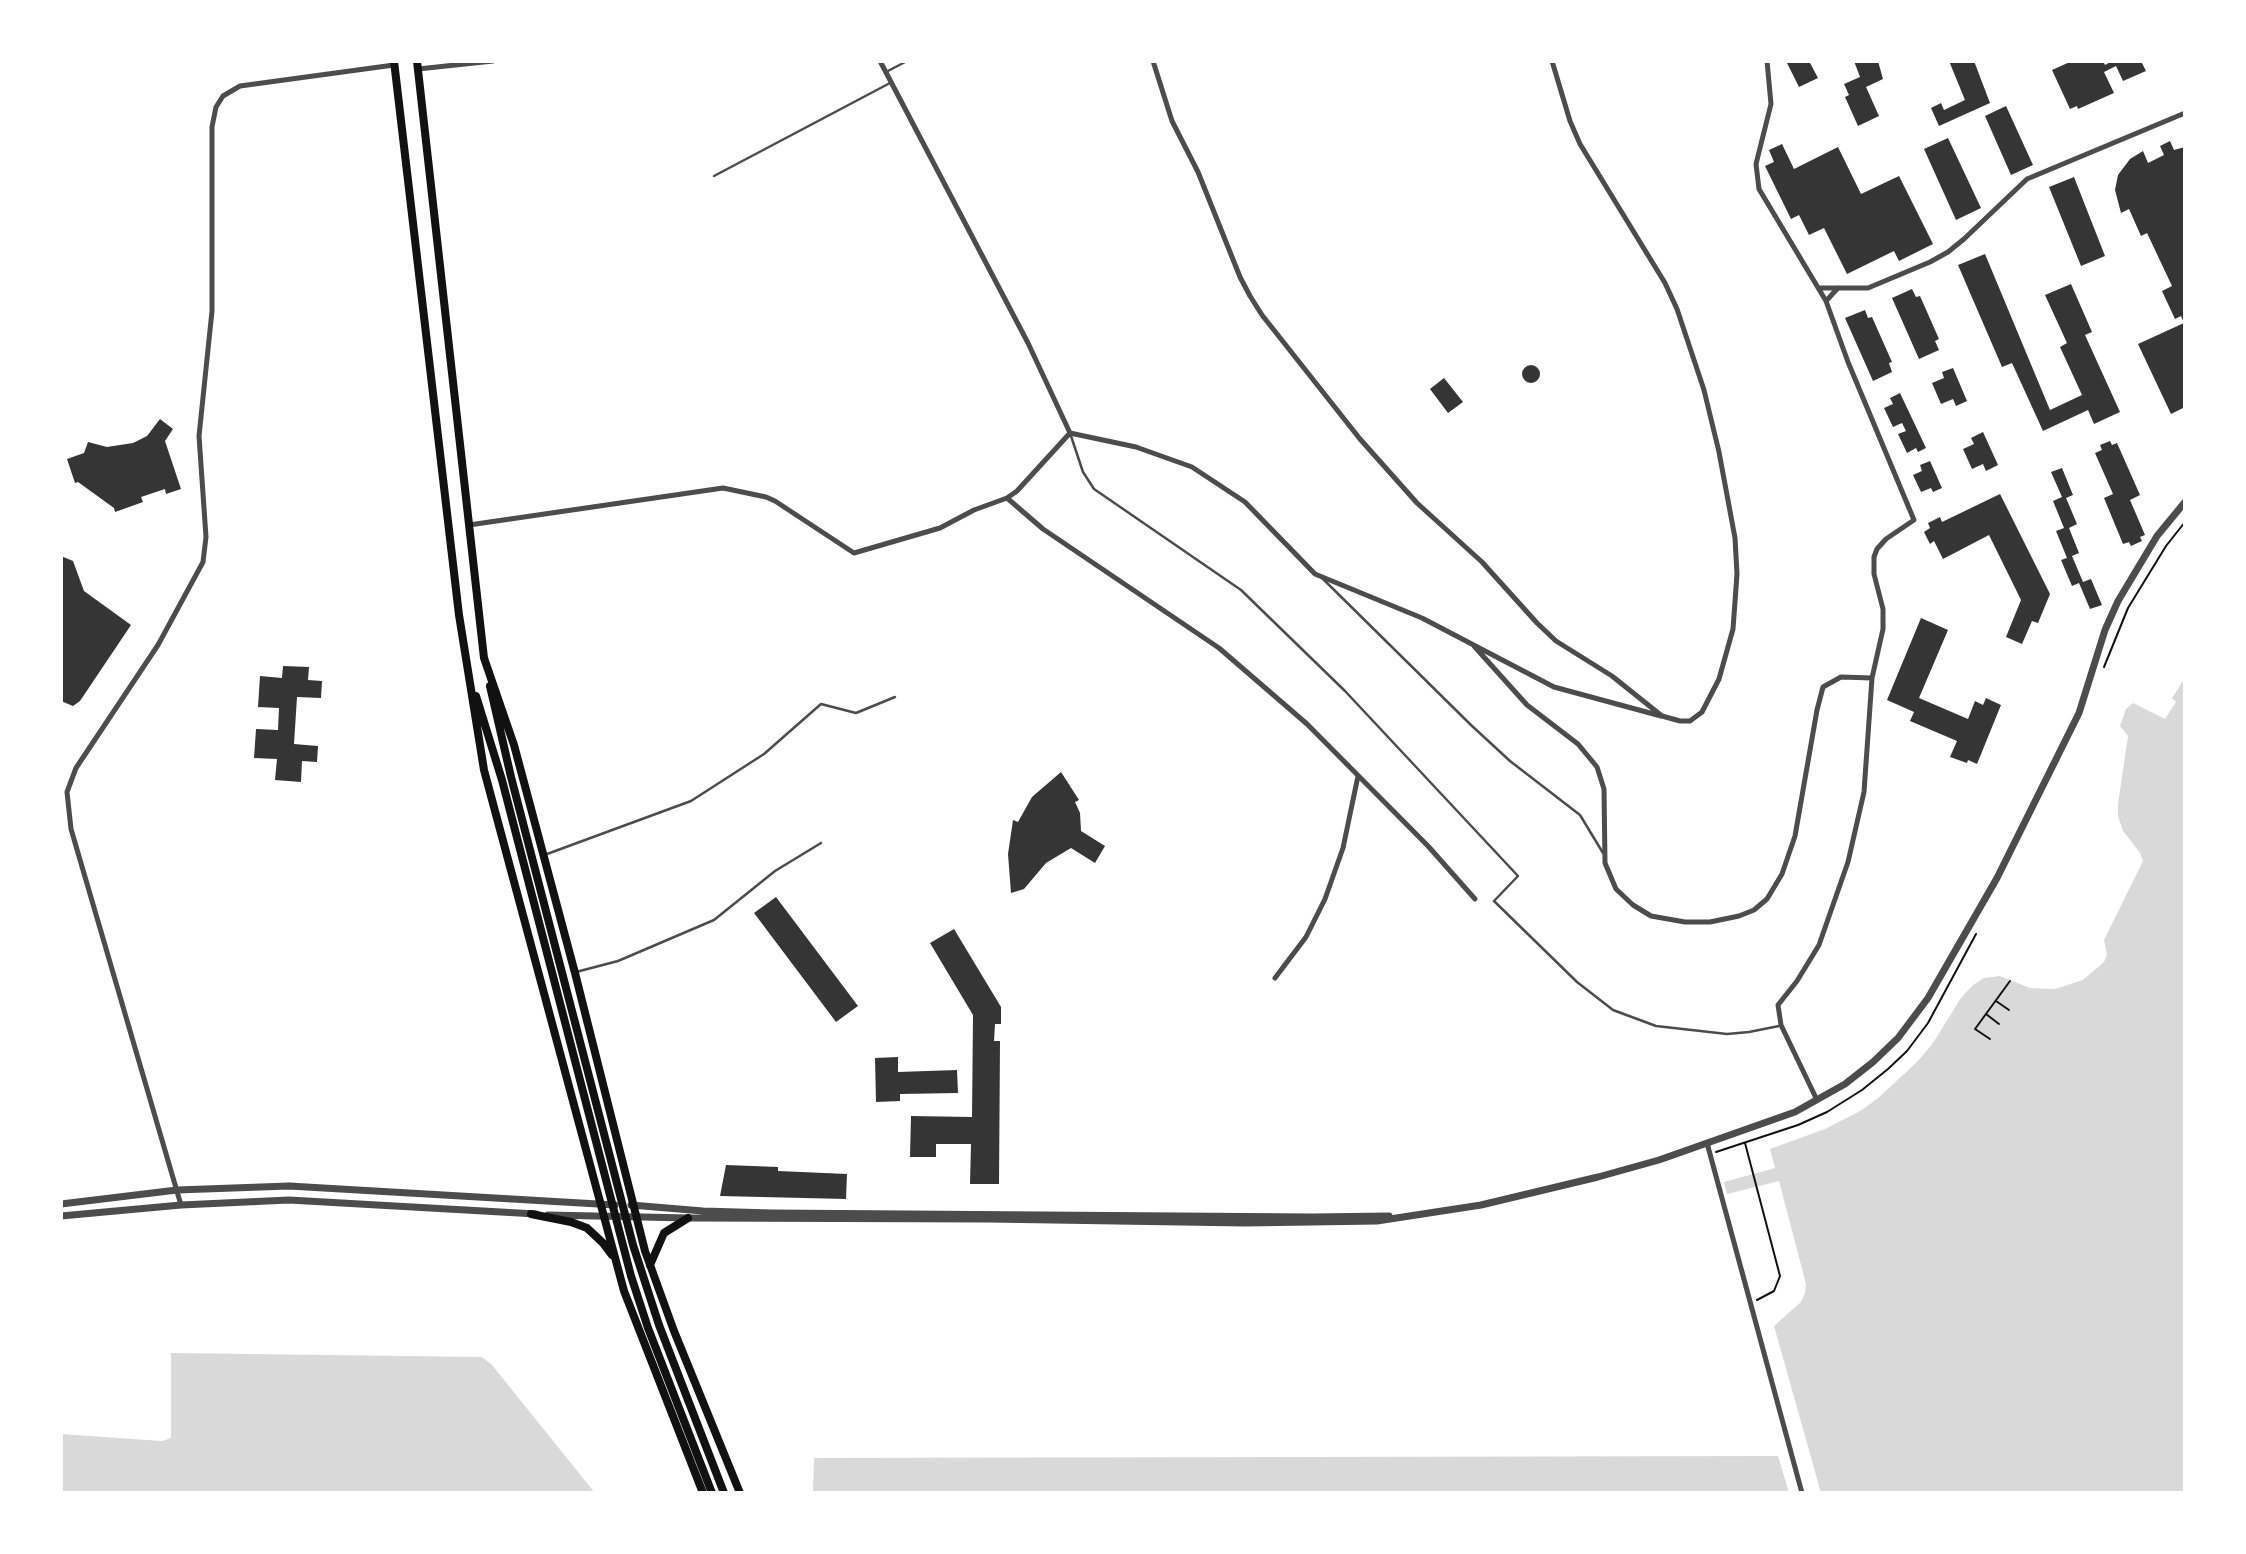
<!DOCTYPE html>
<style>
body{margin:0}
#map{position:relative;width:2246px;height:1554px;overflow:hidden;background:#fff;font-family:Roboto,sans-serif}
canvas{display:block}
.frame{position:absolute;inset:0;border:63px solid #fff;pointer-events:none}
</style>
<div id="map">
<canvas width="2246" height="1554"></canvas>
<div class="frame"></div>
</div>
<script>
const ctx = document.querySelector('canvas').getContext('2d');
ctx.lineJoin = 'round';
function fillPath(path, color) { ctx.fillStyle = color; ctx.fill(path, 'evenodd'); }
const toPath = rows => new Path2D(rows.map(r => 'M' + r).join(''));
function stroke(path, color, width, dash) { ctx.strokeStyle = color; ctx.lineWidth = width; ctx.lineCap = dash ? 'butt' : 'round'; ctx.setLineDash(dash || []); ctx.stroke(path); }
fillPath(toPath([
 [2185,678,2185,1493,1821,1493,1774,1326,1801,1302,1805,1293,1806,1284,1779,1181,1727,1194,1724,1182,1775,1168,1770,1149,1825,1129,1862,1110,1878,1098,1917,1062,1933,1043,1961,998,1973,985,1984,978,2000,976,2030,988,2055,989,2083,980,2104,962,2107,955,2104,940,2143,861,2140,853,2123,831,2118,816,2118,804,2128,736,2120,726,2126,709,2133,703,2165,719,2176,702,2172,698],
 [171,1353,482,1357,492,1365,595,1493,61,1493,61,1434,162,1441,171,1438],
 [1778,1456,1789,1493,813,1493,814,1458]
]), '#d9d9d9');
fillPath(toPath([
 [1786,61,1809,61,1818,78,1799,87],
 [1854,61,1878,61,1883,79,1866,87,1879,116,1858,126,1845,97,1849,95,1844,84,1860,77],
 [1949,61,1974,61,1990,103,1939,126,1931,108,1941,103,1944,110,1965,100],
 [2072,61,2103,61,2105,65,2112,61,2141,61,2146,71,2123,81,2116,66,2104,72,2114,93,2078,109,2077,106,2070,109,2052,70],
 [2006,106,2033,165,2011,175,1985,116],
 [1948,138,1981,208,1956,220,1924,149],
 [2170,141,2174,150,2185,147,2185,407,2171,414,2138,344,2184,323,2181,316,2175,319,2162,291,2172,286,2147,233,2141,236,2129,209,2121,213,2115,190,2118,175,2130,159,2143,151,2148,163,2164,155,2160,146],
 [1782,144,1794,169,1838,147,1861,194,1899,176,1933,244,1899,261,1894,251,1847,274,1824,228,1809,235,1799,215,1791,219,1765,166,1774,162,1769,150],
 [2074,177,2105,256,2081,266,2049,187],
 [1985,254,2050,410,2082,395,2060,347,2067,343,2045,295,2071,284,2092,332,2085,335,2120,412,2094,424,2088,410,2043,431,2012,363,2002,367,1958,265],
 [1912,289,1916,297,1920,296,1939,339,1935,341,1939,350,1919,359,1892,298],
 [1865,310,1868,318,1872,317,1892,362,1889,363,1892,372,1873,381,1845,318],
 '1522 374a9 9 0 1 1 18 0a9 9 0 1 1-18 0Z',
 [1953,368,1967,401,1956,406,1953,399,1941,404,1932,383,1944,378,1942,372],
 [1444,378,1463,402,1448,413,1430,389],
 [1900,393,1926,448,1918,452,1916,448,1907,453,1898,434,1906,431,1902,423,1893,427,1884,408,1893,404,1890,398],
 [160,419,173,429,165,441,181,489,166,494,165,489,141,497,143,502,115,512,114,508,78,482,75,483,67,459,84,453,88,442,107,447,133,443,147,436],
 [1983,432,1998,465,1986,471,1983,464,1972,469,1963,449,1974,444,1971,438],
 [2110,441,2112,445,2117,443,2140,495,2130,500,2145,535,2140,537,2142,541,2131,546,2129,542,2123,544,2104,498,2113,494,2095,453,2102,450,2100,445],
 [1930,461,1942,488,1933,492,1931,488,1921,492,1913,475,1922,471,1920,465],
 [2062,468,2073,495,2066,498,2077,524,2069,528,2079,553,2072,556,2083,582,2091,579,2102,605,2090,609,2079,583,2072,586,2061,560,2067,558,2056,531,2064,528,2053,501,2062,497,2051,472],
 [2000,494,2050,594,2038,623,2032,621,2022,644,2006,637,2021,600,1989,535,1943,559,1934,541,1930,544,1924,532,1930,528,1928,523,1940,517,1942,522],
 [61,556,73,561,84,591,131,625,80,701,73,706,61,701],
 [1921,618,1948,630,1919,698,1968,719,1975,701,1983,705,1986,698,2001,705,1977,764,1968,760,1967,763,1950,757,1957,741,1910,721,1914,712,1887,700],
 [283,666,309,667,308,680,322,681,321,698,297,697,294,744,318,746,317,762,302,761,301,782,275,780,277,759,254,758,256,729,278,730,279,708,258,707,260,676,282,678],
 [1061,772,1079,800,1075,802,1080,813,1081,831,1105,846,1095,863,1071,848,1046,863,1024,889,1011,893,1008,854,1013,820,1018,822,1032,797],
 [776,897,858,1006,836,1022,754,913],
 [954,929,1001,1007,1001,1024,995,1024,994,1041,1000,1041,999,1184,970,1184,971,1144,936,1144,936,1157,910,1157,911,1116,972,1117,973,1015,930,943],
 [898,1057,898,1072,957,1070,958,1093,900,1094,900,1101,876,1102,875,1058],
 [726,1165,778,1167,778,1171,847,1174,846,1199,720,1196]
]), '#353535');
stroke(toPath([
 [2104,667,2128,608,2166,546,2185,522],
 [1996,1001,2009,1010],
 [1986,1014,1999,1024],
 [1990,1039,1975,1029,2010,981],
 [1745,1143,1780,1276,1774,1291,1757,1300],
 [1716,1152,1798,1125,1827,1112,1862,1090,1888,1069,1907,1051,1928,1023,1976,934]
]), '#111', 2);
stroke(toPath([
 [886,72,907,61],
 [714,176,890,83],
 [1070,433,1083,472,1094,489,1241,590,1345,691,1518,876,1494,901,1577,982,1613,1010,1656,1026,1727,1034,1749,1032,1779,1026],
 [1322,578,1472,726,1510,761,1580,815,1603,853],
 [547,854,691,801,764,754,821,704,856,713,895,697],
 [576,972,618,961,714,920,775,871,821,843]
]), '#4c4c4c', 2.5);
stroke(toPath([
 [880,61,1028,343,1070,433],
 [1153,61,1172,121,1198,172,1240,277,1250,296,1262,315,1360,439,1417,503,1482,562,1537,623,1556,641,1612,676,1662,716,1680,721,1690,721,1702,712,1719,679,1733,629,1737,574,1735,538,1719,452,1704,390,1677,309,1665,283,1580,144,1570,121,1552,61],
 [1767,61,1771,104,1756,164,1759,189,1826,301,1848,362,1914,520,1886,539,1877,549,1874,557,1874,574,1883,609,1883,629,1872,678,1864,792,1848,862,1819,945,1797,981,1778,1005,1781,1025,1817,1100],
 [418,69,493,61],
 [1819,288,1868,288,1930,262,1948,252,1964,239,2027,179,2185,113],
 [1826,301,1838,288],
 [1070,433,1136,447,1192,467,1245,502,1315,574,1422,618,1554,687,1661,716],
 [1007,498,1017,491,1070,433],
 [469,525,723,488,766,497,775,501,854,553,940,528,974,510,1007,498,1043,529,1219,648,1307,724,1428,846,1475,899],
 [1474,646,1527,705,1578,744,1597,767,1604,789,1605,863,1616,889,1633,905,1651,916,1685,922,1710,922,1739,916,1754,910,1767,899,1782,874,1795,836,1817,710,1823,687,1841,677,1872,678],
 [1275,978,1306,937,1325,899,1343,848,1358,776],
 [1707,1143,1802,1493],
 [181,1205,71,829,67,792,76,768,158,645,203,562,206,537,199,436,212,311,212,127,216,107,223,96,240,86,394,65]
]), '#4c4c4c', 5);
stroke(toPath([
 [61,1204,177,1190,289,1186,615,1205],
 [631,1205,703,1211,772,1213,1313,1217,1389,1216],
 [548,1215,688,1218,988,1219,1245,1223,1377,1221,1481,1205,1598,1177,1659,1160,1795,1112,1845,1084,1873,1062,1898,1038,1928,998,1997,878,2079,713,2105,630,2118,601,2157,536,2185,502],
 [61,1216,181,1205,289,1200,536,1214]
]), '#4c4c4c', 7);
stroke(toPath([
 [394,61,459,615,484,770,624,1291,703,1493],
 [417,61,484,658,514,745,575,973,645,1251,674,1331,740,1493],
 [490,686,511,777,633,1245,659,1325,724,1493],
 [476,696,502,780,631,1276,648,1328,712,1493],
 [531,1214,571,1222,587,1228,603,1243,612,1255],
 [650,1265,664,1233,688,1218]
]), '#111', 8);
</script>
